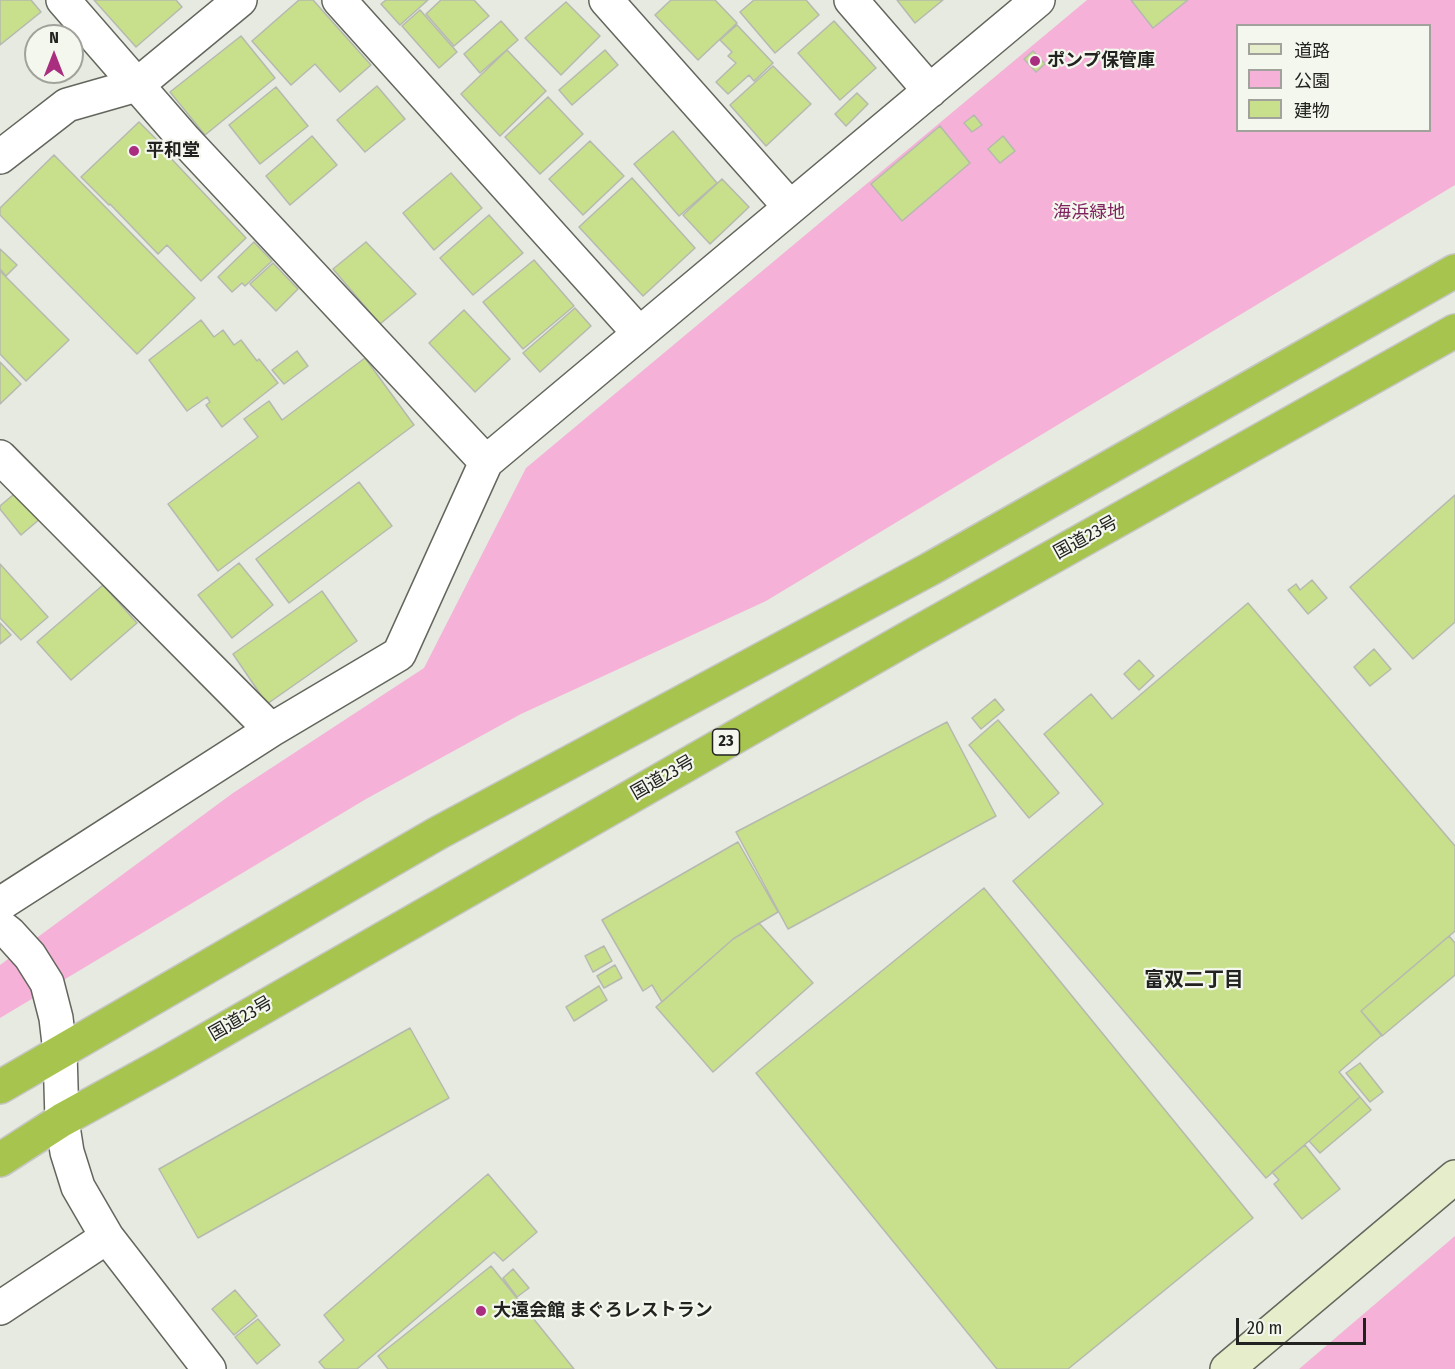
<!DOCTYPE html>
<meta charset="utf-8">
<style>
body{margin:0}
#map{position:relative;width:1455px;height:1369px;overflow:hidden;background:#e6eae0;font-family:"Fira Sans Condensed","Noto Sans JP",sans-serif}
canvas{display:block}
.legend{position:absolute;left:1236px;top:24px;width:195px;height:108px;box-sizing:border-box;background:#f4f7ed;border:2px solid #a0a29b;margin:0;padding:8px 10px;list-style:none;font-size:18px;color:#222320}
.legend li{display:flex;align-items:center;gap:12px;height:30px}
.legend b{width:30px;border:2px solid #a0a29b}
.north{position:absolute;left:24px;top:24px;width:60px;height:60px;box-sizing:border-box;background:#f4f7ed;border:2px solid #a0a29b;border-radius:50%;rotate:0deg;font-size:16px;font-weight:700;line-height:24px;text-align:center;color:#222320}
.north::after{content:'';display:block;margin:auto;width:21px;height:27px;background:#aa2e80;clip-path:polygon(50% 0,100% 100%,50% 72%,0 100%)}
.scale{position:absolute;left:1236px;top:1318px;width:130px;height:27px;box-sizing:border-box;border:3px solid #222320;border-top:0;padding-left:8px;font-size:18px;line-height:21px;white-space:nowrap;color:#222320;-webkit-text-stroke:4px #f4f7ed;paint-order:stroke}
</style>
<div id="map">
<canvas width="1455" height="1369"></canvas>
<ul class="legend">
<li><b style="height:8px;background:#e5edca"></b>道路</li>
<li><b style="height:16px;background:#f5b1d7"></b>公園</li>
<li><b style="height:16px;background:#c8e08b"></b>建物</li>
</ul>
<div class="north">N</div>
<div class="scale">20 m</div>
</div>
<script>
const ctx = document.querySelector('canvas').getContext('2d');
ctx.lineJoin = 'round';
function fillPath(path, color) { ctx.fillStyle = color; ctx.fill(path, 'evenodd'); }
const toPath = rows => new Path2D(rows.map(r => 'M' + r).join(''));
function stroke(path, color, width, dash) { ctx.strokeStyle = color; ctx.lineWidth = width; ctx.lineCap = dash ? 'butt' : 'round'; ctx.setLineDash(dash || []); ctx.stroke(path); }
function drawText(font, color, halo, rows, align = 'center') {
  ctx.font = font + ' "Fira Sans Condensed","Noto Sans JP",sans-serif'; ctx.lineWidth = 4.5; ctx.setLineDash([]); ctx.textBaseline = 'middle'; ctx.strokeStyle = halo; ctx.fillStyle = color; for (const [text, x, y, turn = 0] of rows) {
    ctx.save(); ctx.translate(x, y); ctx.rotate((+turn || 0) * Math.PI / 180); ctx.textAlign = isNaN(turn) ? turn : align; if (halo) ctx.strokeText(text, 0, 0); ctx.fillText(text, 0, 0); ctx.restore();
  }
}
fillPath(toPath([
 [1087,0,1455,0,1455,185,766,601,521,714,366,799,0,1018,0,965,233,793,424,668,526,468],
 [1238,26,1430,26,1430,130,1238,130],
 [1455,1236,1455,1369,1299,1369]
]), '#f5b1d7');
const building = toPath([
 [0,0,31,0,41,12,0,45,0,0],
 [94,0,176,0,182,7,136,47,94,0],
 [299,0,313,0,371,65,340,92,315,64,291,85,252,41,299,0],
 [386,0,428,0,400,25,381,4,386,0],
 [441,0,474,0,489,16,454,46,426,14,441,0],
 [671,0,715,0,737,23,698,60,655,15,671,0],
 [754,0,806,0,819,15,775,53,740,12,754,0],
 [897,0,943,0,915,23,897,0],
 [1131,0,1188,0,1153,28,1131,0],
 [566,2,600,36,561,75,525,38,566,2],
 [420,10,457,52,439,68,402,26,420,10],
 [501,21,518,40,480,73,464,54,501,21],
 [834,21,876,68,840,100,798,53,834,21],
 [737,25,773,63,754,81,749,75,728,94,716,82,736,63,728,56,732,52,720,40,737,25],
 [241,36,275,78,205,135,170,92,241,36],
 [507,50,546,91,500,136,461,94,507,50],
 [605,50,618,65,572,105,559,90,605,50],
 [1033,51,1045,64,1036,72,1024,59,1033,51],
 [773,66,811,104,766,146,730,105,773,66],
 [377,86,405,119,365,152,337,120,377,86],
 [276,87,308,126,260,164,229,125,276,87],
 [857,93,868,104,846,126,835,114,857,93],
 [548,97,583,134,540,174,505,137,548,97],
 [974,115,982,125,972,132,964,123,974,115],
 [139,122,167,150,165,152,246,238,201,281,167,245,158,254,110,204,109,205,81,177,139,122],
 [940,126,970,163,902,221,871,184,940,126],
 [673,131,717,183,679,216,634,164,673,131],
 [312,136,337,165,290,205,266,176,312,136],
 [1003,136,1015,151,1000,163,988,149,1003,136],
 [590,141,624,176,583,215,549,179,590,141],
 [54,155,195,298,137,354,0,215,0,208,54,155],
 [451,173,482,208,434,250,403,213,451,173],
 [632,178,695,248,643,296,579,227,632,178],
 [722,179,749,207,710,244,683,215,722,179],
 [489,215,523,253,473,295,440,258,489,215],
 [254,242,272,261,245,286,242,283,232,292,218,277,254,242],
 [366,242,416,294,380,324,333,269,366,242],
 [0,249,17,265,6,276,0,269,0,249],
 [534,260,574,306,523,349,483,302,534,260],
 [273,263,298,289,276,311,250,284,273,263],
 [0,271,69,340,26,381,0,354,0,271],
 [575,308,591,326,540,372,523,353,575,308],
 [464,310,510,359,475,392,429,343,464,310],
 [201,320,214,337,223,330,234,345,241,340,257,361,259,359,278,383,222,427,206,405,210,402,207,397,187,411,149,360,201,320],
 [297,351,308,366,284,384,272,370,297,351],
 [365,358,414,425,218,571,168,504,258,437,244,419,269,401,282,420,365,358],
 [0,362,21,384,0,404,0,362],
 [359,482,392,526,289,603,256,559,359,482],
 [19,490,41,518,21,535,0,509,0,506,19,490],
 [1455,495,1455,622,1413,659,1350,587,1455,495],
 [239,563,273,605,232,638,198,595,239,563],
 [0,564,48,617,21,640,0,618,0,564],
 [1312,580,1327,598,1308,614,1288,590,1296,584,1300,590,1312,580],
 [103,585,137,623,71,680,37,642,103,585],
 [322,591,357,641,267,704,233,654,322,591],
 [1248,603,1455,846,1455,931,1361,1011,1382,1035,1339,1072,1360,1097,1266,1178,1013,881,1103,804,1044,734,1091,694,1112,719,1248,603],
 [0,623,11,635,0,644,0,623],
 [1374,649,1391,669,1370,686,1354,667,1374,649],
 [1139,660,1154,676,1139,690,1124,674,1139,660],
 [995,699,1004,710,981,729,972,718,995,699],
 [998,720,1059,793,1029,818,969,745,998,720],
 [947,722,996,816,788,929,736,832,947,722],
 [738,842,778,912,733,939,662,1002,652,985,643,991,602,920,738,842],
 [984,888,1253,1218,1068,1369,997,1369,756,1073,984,888],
 [759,923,813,983,713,1072,656,1007,733,939,759,923],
 [1449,936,1455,943,1455,975,1382,1036,1361,1011,1449,936],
 [604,946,612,961,593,972,585,956,604,946],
 [615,965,622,978,604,988,597,976,615,965],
 [599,986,607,1000,574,1021,566,1007,599,986],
 [410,1028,449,1098,198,1238,159,1169,410,1028],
 [1360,1063,1383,1092,1370,1102,1346,1073,1360,1063],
 [1360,1097,1371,1110,1320,1153,1309,1141,1360,1097],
 [1305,1145,1340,1189,1302,1219,1274,1184,1279,1180,1272,1172,1305,1145],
 [488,1174,537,1232,503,1261,494,1252,357,1369,325,1369,319,1362,344,1340,324,1315,488,1174],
 [491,1266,574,1369,388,1369,378,1356,491,1266],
 [513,1269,529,1288,517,1297,503,1278,513,1269],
 [235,1290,257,1316,234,1335,212,1309,235,1290],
 [258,1319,280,1345,257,1364,235,1337,258,1319]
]);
fillPath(building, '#c8e08b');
stroke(building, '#b6b9af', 1.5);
const street = toPath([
 [63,0,185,140,486,462],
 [339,0,639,333],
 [606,0,790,207],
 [851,0,930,91],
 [0,157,67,105,137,85,240,0],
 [0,457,271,730],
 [0,904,271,730,399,654,486,462,1038,0],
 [0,926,9,933,30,956,47,983,56,1018,60,1052,62,1120,67,1152,78,1187,107,1237,209,1369],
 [0,1308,107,1237]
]);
const secondary = toPath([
 [1227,1369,1455,1177]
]);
const highway = toPath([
 [0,1087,438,833,930,569,1455,271],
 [0,1160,62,1120,166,1063,915,634,1455,331]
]);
stroke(street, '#63665d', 36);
stroke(secondary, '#63665d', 36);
stroke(highway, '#c6c6c5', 36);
stroke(street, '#fff', 33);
stroke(secondary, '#e5edca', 33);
stroke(highway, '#a7c44f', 33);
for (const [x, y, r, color] of [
 [1035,61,6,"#aa2e80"],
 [134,151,6,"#aa2e80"],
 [481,1311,6,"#aa2e80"]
]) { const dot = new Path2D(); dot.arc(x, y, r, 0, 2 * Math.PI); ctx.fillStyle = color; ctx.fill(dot); stroke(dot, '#f4f7ed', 2); }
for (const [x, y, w] of [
 [726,742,27]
]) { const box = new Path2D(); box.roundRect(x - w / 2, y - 13, w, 26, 4.5); ctx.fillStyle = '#f4f7ed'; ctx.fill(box); stroke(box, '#222320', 1.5); }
drawText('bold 16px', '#222320', null, [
 ["23",726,742]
]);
drawText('bold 18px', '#222320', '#f4f7ed', [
 ["ポンプ保管庫",1047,61],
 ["平和堂",146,151],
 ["大遠会館 まぐろレストラン",493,1311]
], 'left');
drawText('18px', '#7f225f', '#f4f7ed', [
 ["海浜緑地",1089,213]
]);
drawText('18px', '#222320', '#f4f7ed', [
 ["国道23号",1086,538,-29],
 ["国道23号",663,778,-30],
 ["国道23号",241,1019,-30]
]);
drawText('bold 20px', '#222320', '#f4f7ed', [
 ["富双二丁目",1194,980]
]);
</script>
